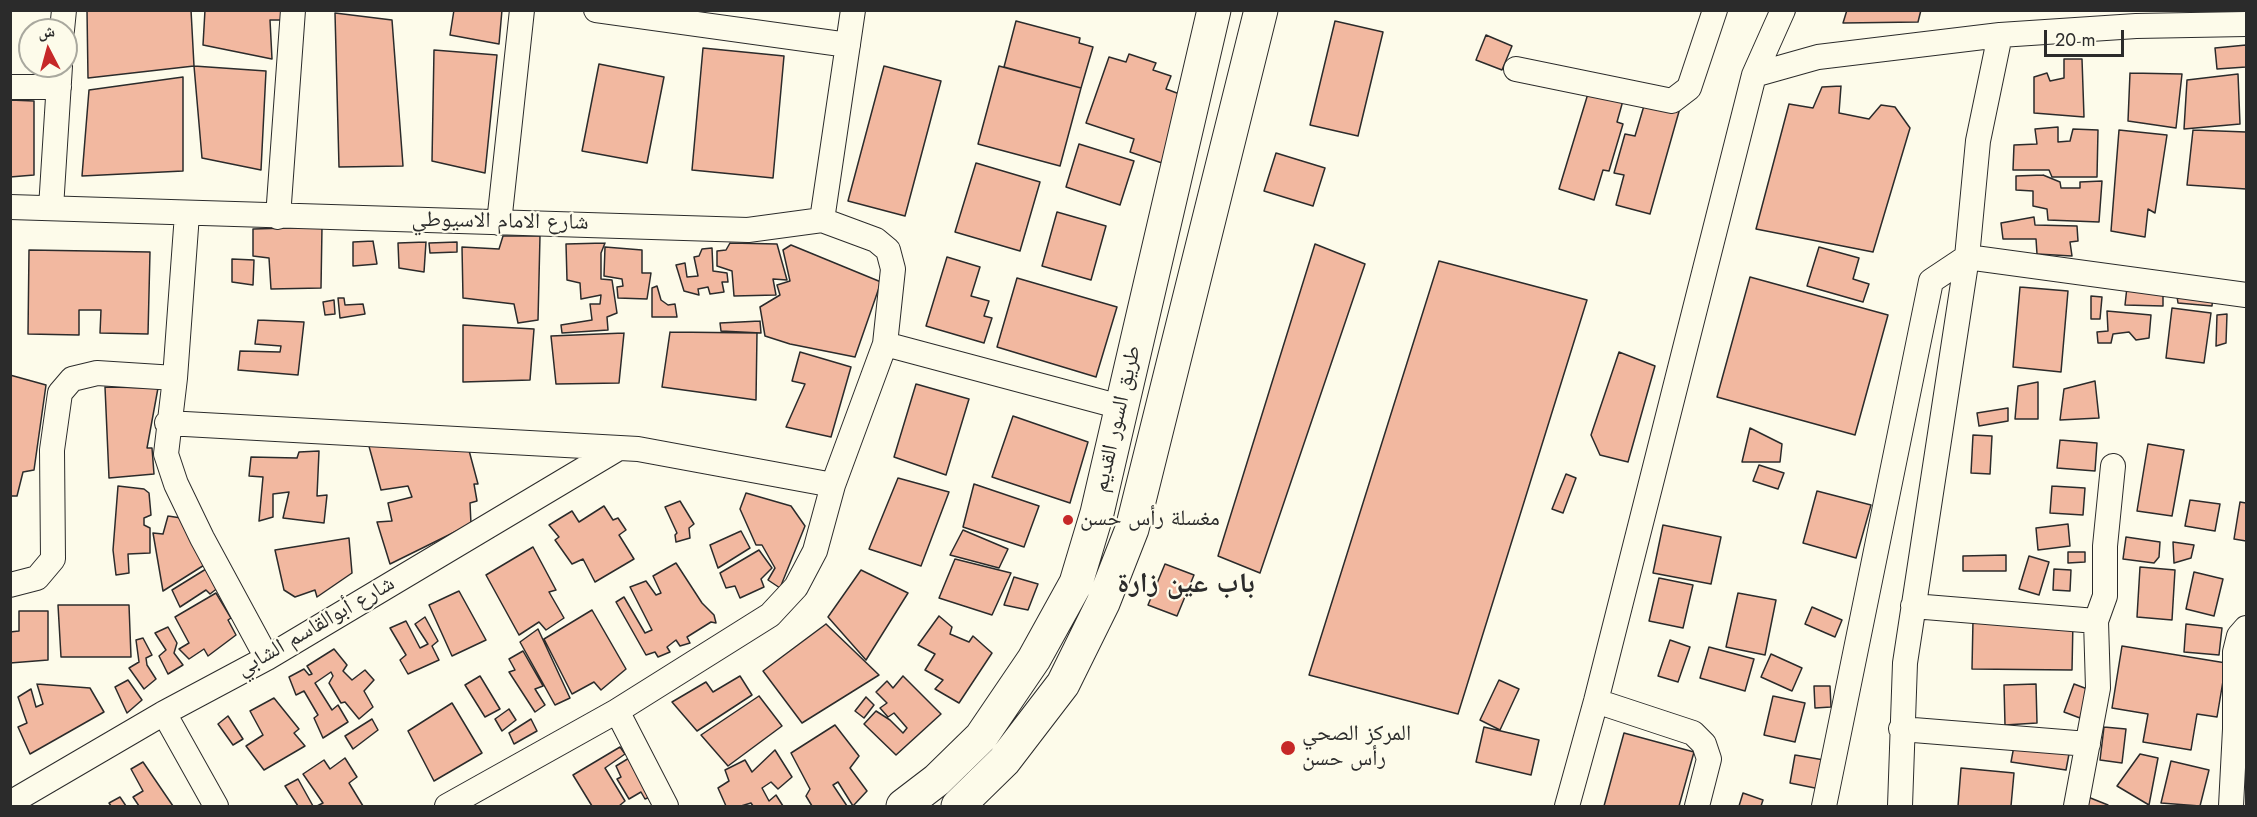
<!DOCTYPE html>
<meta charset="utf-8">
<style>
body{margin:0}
#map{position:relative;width:2257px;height:817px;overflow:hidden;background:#fdfbea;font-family:Jost,"Noto Naskh Arabic",sans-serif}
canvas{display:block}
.frame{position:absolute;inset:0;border:12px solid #2b2b2b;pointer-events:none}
.north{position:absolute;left:18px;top:18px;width:60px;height:60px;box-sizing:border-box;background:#fdfbea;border:2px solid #a9a89e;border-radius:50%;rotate:354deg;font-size:16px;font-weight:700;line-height:24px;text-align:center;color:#2b2b2b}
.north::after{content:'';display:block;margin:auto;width:21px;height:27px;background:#c62828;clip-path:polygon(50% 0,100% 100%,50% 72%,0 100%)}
.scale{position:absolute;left:2044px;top:30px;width:80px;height:27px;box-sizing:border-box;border:3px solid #2b2b2b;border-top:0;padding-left:8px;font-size:18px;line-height:21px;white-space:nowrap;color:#2b2b2b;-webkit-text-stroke:4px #fdfbea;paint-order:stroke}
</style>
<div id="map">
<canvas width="2257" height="817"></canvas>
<div class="frame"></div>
<div class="north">ش</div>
<div class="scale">20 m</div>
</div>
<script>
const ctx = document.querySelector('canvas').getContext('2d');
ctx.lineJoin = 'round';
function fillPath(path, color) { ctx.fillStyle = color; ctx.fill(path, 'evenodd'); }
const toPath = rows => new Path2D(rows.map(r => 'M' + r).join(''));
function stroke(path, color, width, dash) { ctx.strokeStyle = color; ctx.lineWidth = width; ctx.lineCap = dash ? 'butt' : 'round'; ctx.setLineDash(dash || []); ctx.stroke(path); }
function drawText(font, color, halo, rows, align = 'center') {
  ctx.font = font + ' Jost,"Noto Naskh Arabic",sans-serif'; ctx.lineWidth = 4.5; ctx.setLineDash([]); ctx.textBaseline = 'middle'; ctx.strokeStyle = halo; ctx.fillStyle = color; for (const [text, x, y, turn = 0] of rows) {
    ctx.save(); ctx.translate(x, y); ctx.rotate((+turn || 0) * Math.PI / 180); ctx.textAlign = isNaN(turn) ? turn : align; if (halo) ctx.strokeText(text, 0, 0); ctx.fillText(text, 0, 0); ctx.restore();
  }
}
const building = toPath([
 [87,10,191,10,194,66,88,78,87,10],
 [205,10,281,10,282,20,270,20,272,59,203,45,205,10],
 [454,10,502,10,499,44,450,35,454,10],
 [1847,10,1921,10,1918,22,1843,23,1847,10],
 [335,13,392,20,403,166,339,167,335,13],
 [1016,21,1080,38,1079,43,1093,47,1081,88,1004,67,1016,21],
 [1335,21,1383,32,1358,136,1310,125,1335,21],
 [1486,35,1512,46,1502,70,1476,60,1486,35],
 [2246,45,2246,67,2217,69,2215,48,2246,45],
 [703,48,784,56,773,178,692,170,703,48],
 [434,50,497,55,485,173,432,161,434,50],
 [1129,54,1156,63,1153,70,1171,76,1166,89,1185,96,1162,163,1130,152,1134,139,1086,123,1109,57,1126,62,1129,54],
 [2064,59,2082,59,2084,117,2034,113,2034,77,2047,73,2050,81,2064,78,2064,59],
 [599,64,664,77,647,163,582,151,599,64],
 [194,66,266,71,261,170,202,158,194,66],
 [884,66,941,81,905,216,848,201,884,66],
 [999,66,1081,88,1060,166,978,144,999,66],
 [2130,73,2182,74,2176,128,2128,121,2130,73],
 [2238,74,2240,124,2184,129,2187,80,2238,74],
 [183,77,183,171,82,176,89,90,183,77],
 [1841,86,1839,113,1869,119,1881,105,1895,107,1910,128,1873,252,1756,229,1789,104,1813,108,1822,87,1841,86],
 [1590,87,1624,97,1617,122,1623,124,1609,171,1603,170,1594,200,1559,189,1590,87],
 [1646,99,1680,108,1650,214,1616,205,1624,175,1614,173,1625,134,1635,136,1646,99],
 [10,100,34,101,34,175,10,177,10,100],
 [2058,127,2058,142,2070,141,2073,129,2098,130,2097,177,2052,177,2049,170,2013,170,2014,145,2037,144,2035,129,2058,127],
 [2119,130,2167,135,2155,213,2148,209,2145,237,2111,231,2119,130],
 [2193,130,2246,132,2246,189,2187,185,2193,130],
 [1079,144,1134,161,1120,205,1066,187,1079,144],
 [1276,153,1325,168,1313,206,1264,191,1276,153],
 [976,163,1040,182,1020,251,955,232,976,163],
 [2043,175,2060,182,2061,188,2080,188,2080,182,2102,181,2099,222,2048,220,2047,209,2033,206,2033,191,2016,190,2016,176,2043,175],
 [1057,212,1106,226,1091,280,1042,266,1057,212],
 [2034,217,2035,225,2077,226,2078,241,2070,242,2072,256,2037,254,2036,239,2003,239,2001,223,2034,217],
 [322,227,321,288,271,289,269,258,253,256,253,229,322,227],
 [503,236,540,236,538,320,518,323,514,304,463,298,462,247,499,249,503,236],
 [373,241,377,264,353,266,353,242,373,241],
 [426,242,424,272,399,268,398,243,426,242],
 [457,242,457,252,430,253,429,243,457,242],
 [605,243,601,253,601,279,612,280,617,313,607,317,608,330,562,333,561,325,592,320,590,304,600,304,601,295,581,299,580,283,567,280,566,244,605,243],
 [730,243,777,244,787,280,773,279,776,295,734,296,732,271,717,266,717,251,726,250,730,243],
 [1315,244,1365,264,1260,573,1218,556,1315,244],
 [791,245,881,282,855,357,790,344,765,336,760,307,780,295,777,285,790,281,783,250,791,245],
 [605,247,642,250,642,273,651,273,647,299,618,298,617,287,623,286,622,279,604,276,605,247],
 [1819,247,1859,258,1853,279,1869,284,1863,302,1807,286,1819,247],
 [712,248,713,271,727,273,728,282,722,282,724,292,710,294,708,287,698,289,699,295,684,291,676,265,685,263,687,277,698,276,694,257,699,256,702,249,712,248],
 [29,250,150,252,148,334,100,333,101,310,79,310,79,335,28,334,29,250],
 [947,257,980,267,971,296,989,301,984,316,992,318,984,343,926,326,947,257],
 [232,259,254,260,253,285,232,282,232,259],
 [1439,261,1587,300,1458,714,1309,675,1439,261],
 [1750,277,1888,315,1855,435,1717,397,1750,277],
 [1017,278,1117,307,1096,377,997,347,1017,278],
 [657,286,661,300,668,305,675,304,677,317,652,317,652,288,657,286],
 [2020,287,2068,291,2061,372,2013,367,2020,287],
 [2127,287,2163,290,2163,306,2125,305,2127,287],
 [2176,290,2213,295,2212,306,2178,303,2176,290],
 [2091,296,2102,297,2100,319,2091,319,2091,296],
 [338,298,344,298,345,305,363,304,365,314,340,318,338,298],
 [334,300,335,314,325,315,323,302,334,300],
 [2172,308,2211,313,2204,363,2166,358,2172,308],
 [2107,311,2151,315,2149,338,2136,340,2129,332,2113,334,2111,343,2098,343,2097,332,2108,331,2107,311],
 [2227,314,2226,343,2216,346,2217,315,2227,314],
 [258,320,304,322,298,375,238,370,240,351,280,352,281,346,255,344,258,320],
 [760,321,761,333,721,331,720,323,760,321],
 [463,325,534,329,530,380,463,382,463,325],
 [670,332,757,333,756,400,662,387,670,332],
 [624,333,619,383,556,384,551,336,624,333],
 [800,352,851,367,831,437,786,427,805,384,792,381,800,352],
 [1619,352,1655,366,1628,462,1600,455,1591,435,1619,352],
 [10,375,46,385,34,470,23,472,17,496,10,496,10,375],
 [2095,381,2099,418,2060,420,2064,389,2095,381],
 [2038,382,2038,419,2015,419,2018,386,2038,382],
 [916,384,969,399,946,475,894,457,916,384],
 [105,387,158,388,147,448,152,448,154,474,109,478,105,387],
 [2008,408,2008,421,1979,426,1977,413,2008,408],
 [1013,416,1088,442,1070,503,992,477,1013,416],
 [1750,428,1782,444,1780,462,1742,462,1750,428],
 [1973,435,1992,436,1990,474,1971,473,1973,435],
 [367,439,467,443,478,484,474,484,477,501,470,503,471,524,390,564,377,522,392,521,388,503,412,497,408,486,381,490,367,439],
 [2060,440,2097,443,2095,471,2057,468,2060,440],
 [2148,444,2184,450,2172,516,2137,511,2148,444],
 [319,451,317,496,327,495,324,523,283,518,289,492,273,494,273,517,259,521,263,477,249,476,251,457,297,458,299,452,319,451],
 [1759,465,1784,473,1778,489,1753,481,1759,465],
 [1566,474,1576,478,1563,513,1552,509,1566,474],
 [898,478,949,492,921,566,869,549,898,478],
 [974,484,1039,506,1024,547,963,527,974,484],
 [118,486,144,489,149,493,151,515,144,518,144,525,150,528,150,553,128,554,129,573,116,575,113,550,118,486],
 [2052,486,2085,488,2083,515,2050,513,2052,486],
 [1817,491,1871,505,1856,558,1803,543,1817,491],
 [746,493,791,506,805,526,780,588,768,580,775,568,762,545,756,545,740,509,746,493],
 [2190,500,2220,504,2215,531,2185,526,2190,500],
 [680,501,694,524,689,528,690,538,676,542,675,535,677,533,665,507,680,501],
 [2240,502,2246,503,2246,541,2234,539,2240,502],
 [604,506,613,520,618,518,626,530,619,535,634,559,595,582,583,559,572,564,555,540,559,537,549,525,572,511,579,522,604,506],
 [168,516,188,519,209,562,163,591,153,533,163,534,168,516],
 [2068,524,2070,546,2038,550,2036,528,2068,524],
 [1663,525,1721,537,1711,584,1653,573,1663,525],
 [963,530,1008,549,999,568,950,555,963,530],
 [741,531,750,548,718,568,710,545,741,531],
 [2126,537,2160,542,2159,557,2154,563,2123,559,2126,537],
 [349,538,352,573,317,597,315,590,295,597,284,590,275,550,349,538],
 [2173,542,2194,545,2191,558,2174,563,2173,542],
 [533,547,556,590,549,592,564,618,546,630,539,622,519,635,486,575,533,547],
 [759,550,772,568,761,579,764,587,740,598,735,586,726,588,720,573,759,550],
 [2068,552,2085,552,2085,562,2068,563,2068,552],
 [2006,555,2006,571,1963,571,1963,556,2006,555],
 [2029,556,2049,562,2039,595,2019,589,2029,556],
 [955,559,1011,573,992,615,939,598,955,559],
 [676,563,702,603,714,615,716,623,711,622,687,637,690,643,680,646,676,640,667,647,670,652,658,657,655,652,646,655,616,602,624,597,645,633,652,630,630,587,646,581,656,595,661,593,653,576,676,563],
 [1165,564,1194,575,1177,616,1148,605,1165,564],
 [2140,567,2175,570,2172,620,2137,617,2140,567],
 [206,569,219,587,210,594,206,590,180,607,172,590,206,569],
 [2054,569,2071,570,2070,591,2053,590,2054,569],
 [861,570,908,593,866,660,828,617,861,570],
 [2194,572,2223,579,2214,616,2186,609,2194,572],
 [1014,577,1038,584,1028,610,1004,605,1014,577],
 [1659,578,1693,585,1683,628,1649,621,1659,578],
 [459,591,486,640,452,656,429,605,459,591],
 [216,593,231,618,228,620,236,635,208,656,204,649,189,659,179,649,189,643,175,617,216,593],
 [1738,593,1776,600,1765,655,1726,647,1738,593],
 [58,605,129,605,131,657,61,657,58,605],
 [1812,607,1842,620,1835,637,1805,624,1812,607],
 [592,610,626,669,601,690,594,682,572,694,544,639,592,610],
 [19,611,48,611,48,660,10,663,10,632,19,631,19,611],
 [939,616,952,627,950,634,969,642,973,636,992,653,959,703,935,689,943,680,925,670,935,654,918,645,939,616],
 [425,617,438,641,432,646,439,660,408,674,400,660,406,655,390,628,406,621,420,648,428,644,415,624,425,617],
 [1973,620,2073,621,2072,670,1972,669,1973,620],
 [826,624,879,675,802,723,763,671,826,624],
 [2186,624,2222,628,2219,655,2184,652,2186,624],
 [168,627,177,643,174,653,183,665,168,674,159,656,166,650,155,633,168,627],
 [538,629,570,698,555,705,520,642,538,629],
 [143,638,152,655,146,658,147,665,156,679,144,689,129,668,139,662,136,640,143,638],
 [1670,640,1690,647,1678,682,1658,676,1670,640],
 [2122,646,2226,663,2217,717,2197,714,2191,750,2143,742,2148,714,2112,708,2122,646],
 [1709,647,1754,659,1745,691,1700,678,1709,647],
 [334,649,347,665,343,671,352,680,365,670,374,680,364,691,373,707,359,719,345,702,341,703,329,683,333,676,331,672,315,683,332,710,338,705,348,722,323,738,314,718,318,715,304,691,296,695,289,677,304,669,309,675,312,674,307,666,334,649],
 [523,651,543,686,535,689,545,705,535,712,509,672,515,670,509,659,523,651],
 [1771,654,1802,668,1792,691,1761,677,1771,654],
 [480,676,500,709,485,717,465,685,480,676],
 [740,676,752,695,697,731,672,702,706,682,713,692,740,676],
 [903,676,941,714,896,755,864,724,876,711,890,720,903,733,907,728,894,713,888,717,880,708,887,703,876,692,887,681,893,688,903,676],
 [128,680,142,700,127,713,115,687,128,680],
 [1499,680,1519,689,1500,730,1480,720,1499,680],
 [37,684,90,688,104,712,30,754,18,727,27,723,18,697,31,689,36,707,43,704,37,684],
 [2036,684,2037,723,2005,725,2004,685,2036,684],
 [2074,684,2090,690,2080,718,2064,712,2074,684],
 [1814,686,1830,686,1831,707,1815,708,1814,686],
 [759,696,782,726,728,766,701,735,759,696],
 [1773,696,1805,703,1795,742,1764,735,1773,696],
 [866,697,874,705,864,718,855,711,866,697],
 [274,698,299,729,294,733,305,746,264,770,246,746,263,735,250,711,274,698],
 [452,703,482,753,434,781,408,731,452,703],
 [509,709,516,720,502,731,495,719,509,709],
 [228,716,243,739,233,745,218,724,228,716],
 [372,719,378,730,353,749,345,736,372,719],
 [531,719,537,731,514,744,509,733,531,719],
 [835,725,859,756,850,768,867,791,853,806,838,782,833,785,847,806,812,806,806,796,810,789,791,753,835,725],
 [1484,727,1539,740,1531,775,1476,762,1484,727],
 [2104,727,2126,729,2122,763,2100,760,2104,727],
 [1624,733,1694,752,1679,806,1604,806,1624,733],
 [2014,746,2069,754,2066,770,2011,762,2014,746],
 [620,747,625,754,605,768,625,801,619,806,592,806,573,775,620,747],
 [775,750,792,777,778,789,771,782,762,788,769,801,776,795,783,806,753,806,751,803,741,806,726,806,718,788,729,781,725,770,745,760,752,772,775,750],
 [2140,754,2158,758,2149,805,2117,786,2140,754],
 [634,755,655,795,645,799,641,792,629,799,617,779,621,777,616,766,634,755],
 [1795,755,1830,761,1825,790,1790,783,1795,755],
 [345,758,357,777,349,783,363,806,317,806,323,803,303,774,324,760,330,769,345,758],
 [2171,761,2209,770,2200,806,2161,803,2171,761],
 [143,762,173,806,139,806,133,797,143,791,131,769,143,762],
 [1961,768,2014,773,2011,806,1958,806,1961,768],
 [298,779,313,806,298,806,285,786,298,779],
 [1743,793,1763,800,1761,806,1739,806,1743,793],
 [120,797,126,806,111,806,109,803,120,797],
 [2088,797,2108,805,2107,806,2084,806,2088,797]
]);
fillPath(building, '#f2b8a0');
stroke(building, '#2b2b2b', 1.5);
const street = toPath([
 [596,10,848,45],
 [62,30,64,10],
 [1516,69,1672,101,1689,88,1715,10],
 [1754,75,1818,57,2000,35,2136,26,2246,24],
 [10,87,59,87],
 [10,207,748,230,822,220,876,240,888,250,893,269,885,344,833,485,815,551,796,587,770,615,617,711,447,806],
 [51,208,60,66],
 [187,214,175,378,166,454,176,484,202,538,267,658],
 [278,217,293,10],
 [822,220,853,10],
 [499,223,522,10],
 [885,344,1121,407],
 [167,423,638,449,833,485],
 [10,585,37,578,53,559,52,450,60,393,72,379,97,373,175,378],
 [1913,606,2096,621,2105,596,2105,546,2113,466],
 [1596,701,1693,733,1704,744,1709,759,1697,806],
 [617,711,666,806],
 [164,713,216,806],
 [1901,729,2088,744],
 [10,803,164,713,267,658,619,448],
 [1567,806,1596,701,1754,75,1783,10],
 [1824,806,1931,281,1967,257,2246,295],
 [1900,806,1905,663,1967,257,1978,141,2000,35],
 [2076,806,2098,688,2096,621],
 [2231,806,2235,729,2235,652,2239,636,2246,628]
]);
const primary = toPath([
 [903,806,937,780,981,737,1034,659,1076,583,1097,513,1214,10],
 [958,806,1004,761,1063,684,1103,603,1132,529,1261,10]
]);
stroke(street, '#2b2b2b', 26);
stroke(primary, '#2b2b2b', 35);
stroke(street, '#fdfbea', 24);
stroke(primary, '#fdfbea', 33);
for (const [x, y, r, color] of [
 [1068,520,6,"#c62828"],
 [1288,748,8,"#c62828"]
]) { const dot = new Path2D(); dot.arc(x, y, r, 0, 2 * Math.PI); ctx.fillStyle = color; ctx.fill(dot); stroke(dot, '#fdfbea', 2); }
drawText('22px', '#2b2b2b', '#fdfbea', [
 ["شارع الامام الاسيوطي",500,222,1],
 ["طريق السور القديم",1118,419,-77],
 ["شارع أبوالقاسم الشابي",316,627,-30]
]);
drawText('22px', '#2b2b2b', '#fdfbea', [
 ["مغسلة رأس حسن",1080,520],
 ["المركز الصحي",1302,735],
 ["رأس حسن",1302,760]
], 'left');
drawText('bold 28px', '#2b2b2b', '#fdfbea', [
 ["باب عين زارة",1186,585]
]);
</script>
